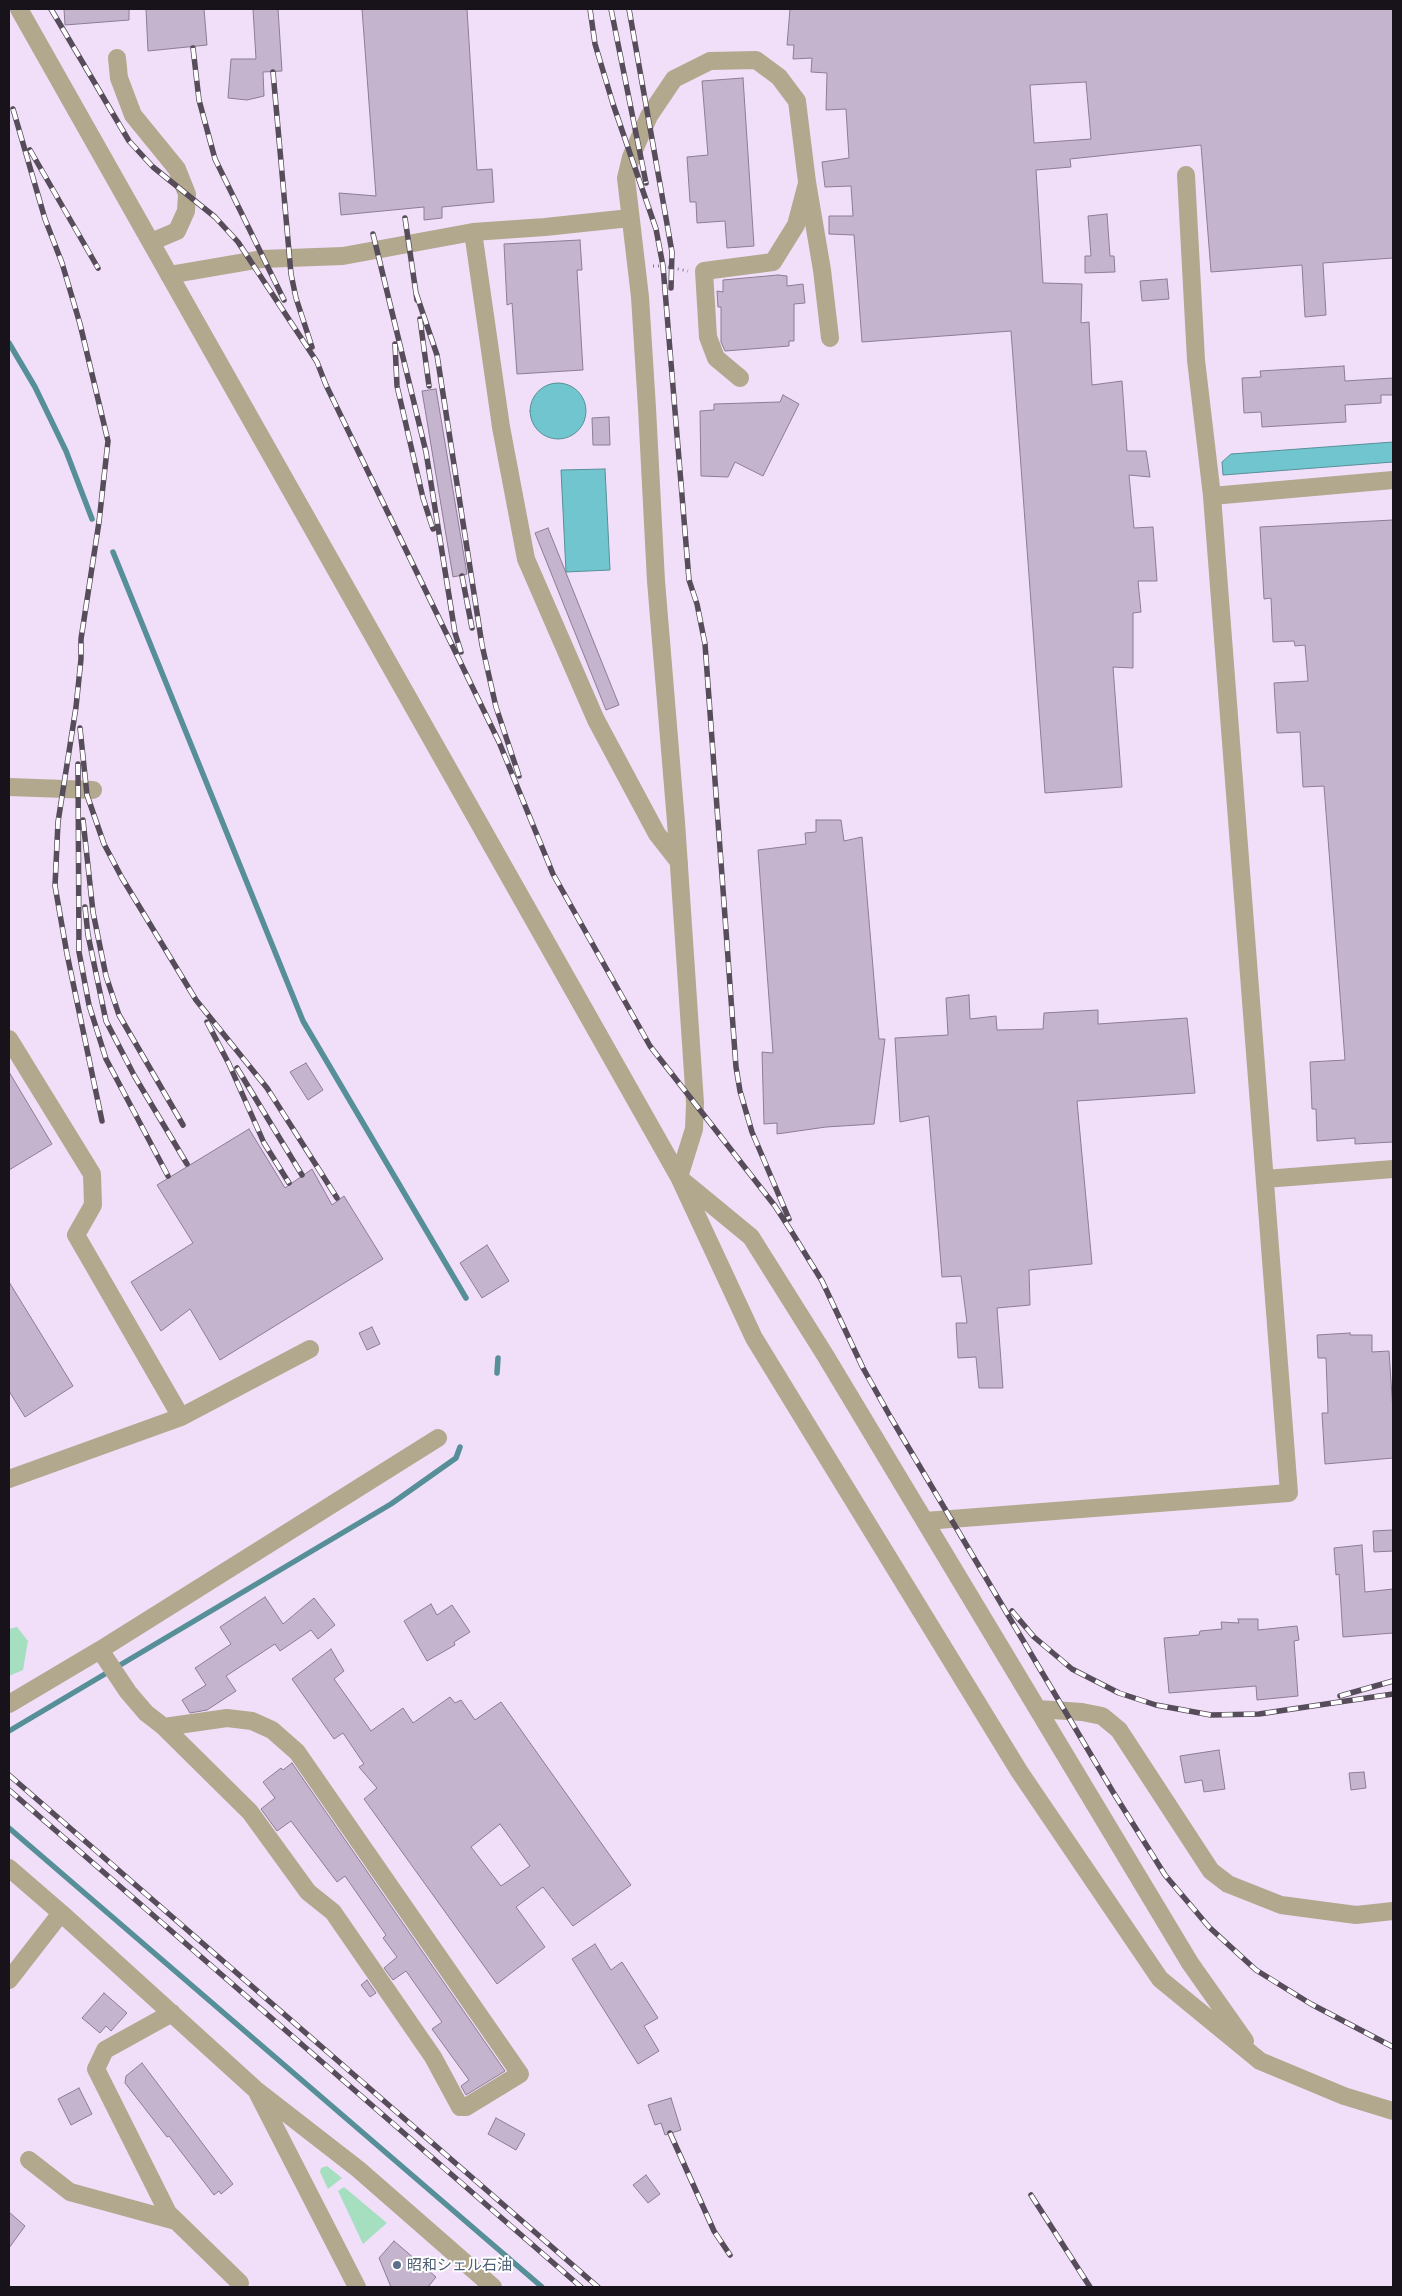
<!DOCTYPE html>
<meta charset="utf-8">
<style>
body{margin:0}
#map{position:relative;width:1402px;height:2296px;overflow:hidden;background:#f1dffa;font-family:Ubuntu,sans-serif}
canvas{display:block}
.frame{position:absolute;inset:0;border:10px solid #18121b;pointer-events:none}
</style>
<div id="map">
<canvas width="1402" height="2296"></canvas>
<div class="frame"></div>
</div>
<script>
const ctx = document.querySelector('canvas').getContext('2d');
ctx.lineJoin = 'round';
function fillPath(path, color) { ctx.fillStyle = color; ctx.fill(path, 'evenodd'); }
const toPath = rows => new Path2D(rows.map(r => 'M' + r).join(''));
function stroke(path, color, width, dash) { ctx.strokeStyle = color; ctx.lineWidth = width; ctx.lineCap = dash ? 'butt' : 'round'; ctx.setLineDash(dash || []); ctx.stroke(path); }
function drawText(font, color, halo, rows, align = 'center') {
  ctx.font = font + ' Ubuntu,"Noto Sans JP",sans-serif'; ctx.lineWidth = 4; ctx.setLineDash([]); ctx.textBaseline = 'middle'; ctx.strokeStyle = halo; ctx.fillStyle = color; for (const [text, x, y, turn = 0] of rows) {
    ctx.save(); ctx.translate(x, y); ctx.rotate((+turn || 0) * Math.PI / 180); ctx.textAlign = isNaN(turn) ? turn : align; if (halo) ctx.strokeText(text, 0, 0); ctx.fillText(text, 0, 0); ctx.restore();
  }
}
fillPath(toPath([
 [17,1627,28,1641,23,1670,9,1676,9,1629],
 [327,2166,342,2178,328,2189,320,2172,321,2168],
 [344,2187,387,2223,363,2244,338,2191]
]), '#a6dec0');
const water = toPath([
 '530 411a28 28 0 1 1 56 0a28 28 0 1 1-56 0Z',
 [1393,442,1393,462,1223,475,1222,462,1231,454,1393,442],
 [605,469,610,570,566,572,561,470,605,469]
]);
fillPath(water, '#71c5ce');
stroke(water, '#568f98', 1);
stroke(toPath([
 [9,343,35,387,66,451,92,519],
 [113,552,303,1021,466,1298],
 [497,1373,498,1358],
 [9,1731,391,1504,456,1458,460,1447],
 [9,1828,542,2287]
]), '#568f98', 5.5);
const building = toPath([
 [64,9,129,9,129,20,65,25,64,9],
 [146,9,204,9,207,45,148,51,146,9],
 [253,9,278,9,282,71,263,72,264,96,247,100,228,98,231,59,256,59,253,9],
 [362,9,467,9,477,170,492,169,494,202,442,207,442,218,424,220,424,207,341,215,339,193,376,196,362,9],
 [790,9,1393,9,1393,258,1323,263,1326,315,1305,317,1302,265,1211,272,1201,145,1070,159,1071,167,1036,170,1043,283,1082,284,1081,323,1089,322,1092,385,1122,381,1127,451,1146,451,1150,477,1129,475,1134,528,1153,527,1157,581,1138,581,1141,612,1133,613,1133,668,1113,667,1122,787,1045,793,1011,331,862,342,854,235,829,234,829,216,853,216,851,186,825,187,822,162,849,158,846,109,826,110,827,73,811,72,812,58,793,59,794,45,787,45,790,9],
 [1086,82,1091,139,1034,143,1030,85,1086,82],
 [743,78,754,246,727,248,725,221,697,223,696,202,690,202,687,157,708,155,702,81,743,78],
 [1107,214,1110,256,1114,256,1115,272,1085,273,1085,256,1091,256,1088,216,1107,214],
 [580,240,582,270,577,270,583,370,517,374,512,303,507,305,504,244,580,240],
 [778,275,787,276,787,286,803,284,805,303,794,304,794,341,789,341,789,346,725,351,721,342,721,307,718,307,717,291,723,292,723,280,778,275],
 [1167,279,1169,299,1142,301,1140,281,1167,279],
 [1344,366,1345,381,1393,378,1393,395,1381,395,1381,403,1345,405,1346,422,1262,427,1261,412,1244,413,1242,378,1261,377,1260,371,1344,366],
 [436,389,467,574,453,577,422,391,436,389],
 [783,395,799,404,763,476,735,462,728,477,701,476,700,411,714,410,714,404,780,402,783,395],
 [609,417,610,445,593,445,592,418,609,417],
 [1393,520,1393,1142,1355,1144,1355,1138,1317,1141,1316,1109,1312,1109,1310,1062,1345,1060,1324,786,1303,787,1300,732,1277,733,1274,683,1308,681,1305,645,1295,646,1294,641,1273,642,1271,598,1264,599,1260,527,1393,520],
 [548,528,619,705,606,710,535,533,548,528],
 [816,820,841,820,844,841,862,837,879,1039,885,1039,874,1124,826,1127,777,1134,777,1123,764,1124,762,1052,773,1053,758,850,806,844,805,833,816,832,816,820],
 [969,995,970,1019,996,1016,997,1030,1043,1029,1044,1013,1098,1010,1098,1024,1187,1018,1195,1093,1077,1101,1092,1264,1029,1270,1030,1305,997,1308,1003,1388,979,1388,976,1357,958,1358,956,1323,967,1323,961,1276,942,1277,929,1116,900,1122,895,1038,948,1035,946,998,969,995],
 [306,1063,323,1090,308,1100,290,1072,306,1063],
 [9,1072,52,1144,9,1170,9,1072],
 [249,1129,285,1188,312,1169,332,1205,344,1196,383,1259,220,1360,190,1309,161,1331,131,1282,193,1243,157,1185,249,1129],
 [487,1245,509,1281,482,1298,460,1263,487,1245],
 [9,1282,73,1386,25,1417,9,1391,9,1282],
 [372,1327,380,1344,367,1350,359,1333,372,1327],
 [1350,1333,1350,1335,1372,1335,1372,1352,1389,1351,1393,1411,1393,1458,1325,1464,1322,1413,1328,1413,1326,1358,1318,1358,1317,1335,1350,1333],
 [1393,1530,1393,1551,1374,1552,1373,1531,1393,1530],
 [1362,1545,1365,1592,1393,1589,1393,1633,1343,1637,1339,1574,1336,1575,1334,1548,1362,1545],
 [265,1597,283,1624,314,1598,335,1625,318,1639,311,1630,280,1651,275,1644,226,1676,236,1691,207,1710,190,1713,182,1700,206,1685,195,1668,231,1644,220,1627,265,1597],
 [431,1604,437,1615,452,1605,470,1632,454,1642,455,1645,427,1661,404,1621,431,1604],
 [1238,1619,1258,1619,1258,1630,1297,1626,1299,1640,1294,1641,1298,1696,1257,1700,1256,1686,1169,1693,1164,1638,1199,1635,1200,1631,1222,1629,1221,1622,1239,1623,1238,1619],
 [331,1649,344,1671,334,1679,371,1731,403,1708,413,1723,450,1697,455,1703,461,1700,475,1720,501,1702,631,1885,573,1926,543,1887,516,1907,545,1947,497,1984,364,1799,377,1788,359,1767,364,1764,343,1733,334,1739,292,1679,331,1649],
 [500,1824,530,1866,501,1886,471,1847,500,1824],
 [1219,1750,1225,1789,1204,1792,1202,1780,1185,1783,1180,1756,1219,1750],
 [292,1763,505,2071,466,2095,461,2086,469,2080,432,2029,442,2022,406,1971,393,1980,384,1968,397,1957,383,1938,386,1935,345,1876,337,1882,291,1821,277,1831,261,1809,275,1798,263,1782,281,1768,283,1770,292,1763],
 [1364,1772,1366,1788,1351,1790,1349,1773,1364,1772],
 [595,1944,611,1970,622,1962,658,2018,644,2026,659,2051,638,2064,572,1959,595,1944],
 [367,1980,376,1993,370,1997,361,1985,367,1980],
 [104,1993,127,2013,111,2031,106,2026,100,2033,82,2018,104,1993],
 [142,2063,233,2184,221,2194,219,2191,214,2195,169,2136,167,2137,125,2083,126,2076,142,2063],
 [79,2088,92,2114,71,2125,58,2099,79,2088],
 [671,2098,681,2130,665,2135,661,2123,655,2125,648,2105,671,2098],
 [496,2118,525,2134,516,2150,488,2134,496,2118],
 [646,2175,660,2194,648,2203,633,2185,646,2175],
 [9,2212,25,2226,9,2248,9,2212],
 [394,2241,436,2277,428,2287,391,2287,379,2258,394,2241]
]);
fillPath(building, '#c5b4cd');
stroke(building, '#8c7c94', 1);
stroke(toPath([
 [653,266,663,266,688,271]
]), '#817687', 3, [1, 4]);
stroke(toPath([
 [19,9,679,1177,754,1338,1019,1771,1160,1979,1260,2061,1344,2096,1393,2111],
 [117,58,119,78,133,115,177,169,187,194,186,211,177,231,151,242],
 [473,232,501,427,526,559,596,720,657,834,679,862],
 [169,275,262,259,343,256,473,232,545,227,630,218],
 [740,378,716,358,708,337,704,271,773,262,796,225,806,187],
 [1212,496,1393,480],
 [9,787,93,790],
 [9,1039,92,1174,93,1205,76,1235,181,1417],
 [679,1177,694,1129,695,1103,676,822,656,581,647,408,640,297,626,178,631,157,649,116,674,79,710,61,756,60,779,77,797,101,807,182,822,270,830,338],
 [1265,1179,1393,1169],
 [683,1181,751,1237,825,1355,1190,1963,1245,2041],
 [9,1479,181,1417,310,1349],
 [925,1521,1289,1493,1212,496,1196,360,1186,175],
 [100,1650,128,1692,146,1713,164,1727,227,1718,252,1721,272,1730,297,1752,520,2074,466,2107,460,2107,433,2057,333,1912,308,1892,250,1812,164,1727],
 [9,1704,100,1650,438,1438],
 [1038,1709,1082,1712,1102,1716,1119,1730,1211,1871,1228,1884,1281,1905,1356,1915,1393,1911],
 [9,1868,61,1913,255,2089,358,2169,493,2287],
 [9,1980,61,1913],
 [172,2013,105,2050,96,2069,168,2213,240,2283],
 [258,2094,357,2287],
 [29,2160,70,2192,176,2221]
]), '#b2a88e', 18);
const rail = toPath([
 [51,9,129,141,153,167,215,217,238,242,317,362,326,385,499,742,553,874,650,1046,775,1206,793,1234,822,1281,863,1368,891,1418,1113,1792,1165,1875,1209,1927,1256,1970,1311,2004,1393,2047],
 [590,9,595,44,613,104,656,229,663,266,689,580,697,604,705,644,736,1067,740,1091,752,1132,789,1219],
 [611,9,646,183],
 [629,9,672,252,671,288],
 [193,48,199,100,215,159,284,300],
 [273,72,291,274,296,298,312,347],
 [13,109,45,219,62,263,80,324,108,441,99,522,81,639,81,659,76,707,58,822,55,886,67,954,102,1121],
 [30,150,98,268],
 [405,218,417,300],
 [373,234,426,452,455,633,461,652],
 [416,293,437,355,482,645,496,707,519,776],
 [420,319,429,386],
 [395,344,397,386,423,498,433,529],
 [462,576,472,628],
 [80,728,87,795,104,844,122,878,196,1000,267,1088,337,1198],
 [78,764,79,952,89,1005,106,1059,168,1176],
 [83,820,93,912,106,976,119,1015,183,1125],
 [85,907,88,935,106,1021,135,1077,187,1164],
 [207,1022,229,1064,264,1143,289,1183],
 [237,1068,302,1175],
 [1012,1611,1034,1637,1072,1669,1119,1693,1156,1705,1211,1715,1259,1714,1393,1694],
 [1340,1696,1393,1681],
 [9,1775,598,2287],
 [9,1790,581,2287],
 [670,2133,714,2231,730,2255],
 [1031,2195,1090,2287]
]);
stroke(rail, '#564c5a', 5.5);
stroke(rail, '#fff', 4, [11]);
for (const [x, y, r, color] of [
 [397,2265,5,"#5c6f8a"]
]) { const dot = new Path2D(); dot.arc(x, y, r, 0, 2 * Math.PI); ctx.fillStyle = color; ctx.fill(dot); stroke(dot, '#fff', 2); }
drawText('15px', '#4e5e75', '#fff', [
 ["昭和シェル石油",407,2265]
], 'left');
</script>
